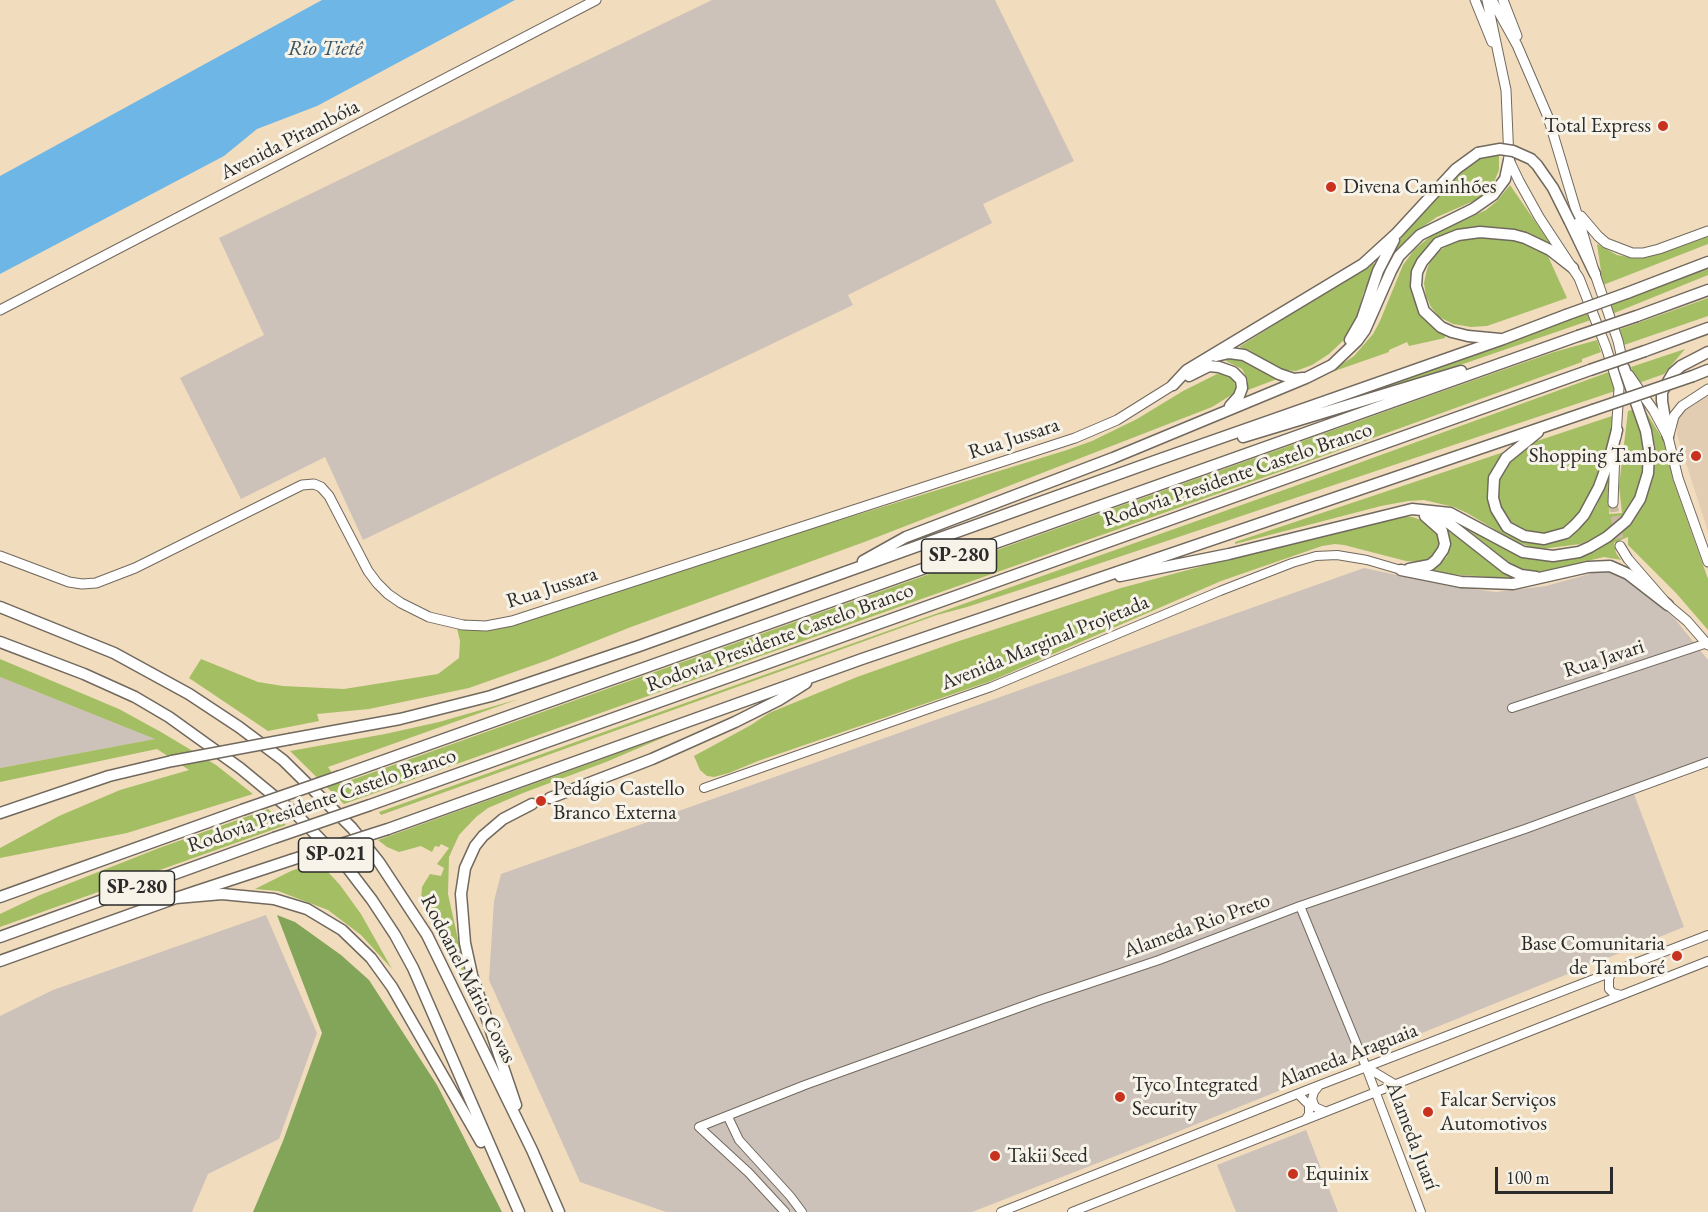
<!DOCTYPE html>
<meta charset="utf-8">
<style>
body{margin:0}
#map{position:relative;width:1708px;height:1212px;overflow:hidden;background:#f2dcbe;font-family:"EB Garamond",serif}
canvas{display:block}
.scale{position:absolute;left:1495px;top:1167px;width:118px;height:27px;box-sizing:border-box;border:3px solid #2b2b2b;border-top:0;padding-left:8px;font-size:18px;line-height:21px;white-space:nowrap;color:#2b2b2b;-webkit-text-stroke:4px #f7f3e8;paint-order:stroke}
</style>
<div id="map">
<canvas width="1708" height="1212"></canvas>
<div class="scale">100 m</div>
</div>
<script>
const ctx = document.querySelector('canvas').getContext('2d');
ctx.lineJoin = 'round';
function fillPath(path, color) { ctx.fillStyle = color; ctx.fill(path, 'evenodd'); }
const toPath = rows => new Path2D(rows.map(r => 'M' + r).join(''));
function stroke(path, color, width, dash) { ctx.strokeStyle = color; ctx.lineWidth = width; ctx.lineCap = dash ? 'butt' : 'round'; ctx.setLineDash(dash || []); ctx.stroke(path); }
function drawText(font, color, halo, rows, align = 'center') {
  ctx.font = font + ' "EB Garamond",serif'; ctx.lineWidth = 6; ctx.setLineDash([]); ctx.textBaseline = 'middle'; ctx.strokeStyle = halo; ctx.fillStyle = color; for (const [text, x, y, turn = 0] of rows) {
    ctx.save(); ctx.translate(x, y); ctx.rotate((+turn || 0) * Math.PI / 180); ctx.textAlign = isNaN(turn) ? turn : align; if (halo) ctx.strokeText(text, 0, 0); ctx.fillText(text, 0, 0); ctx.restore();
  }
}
fillPath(toPath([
 [1708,395,1708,532,1677,435,1677,418,1692,403]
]), '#e2cdb2');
fillPath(toPath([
 [712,0,995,0,1074,161,983,204,992,223,848,295,853,305,363,540,325,457,241,499,180,378,264,335,219,238],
 [1364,568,1449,586,1496,592,1546,586,1600,571,1618,572,1635,581,1675,619,1708,660,1708,759,1631,786,1684,927,1182,1130,972,1212,666,1212,580,1182,489,980,494,901,501,874],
 [0,677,156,739,0,768],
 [266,915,317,1033,279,1139,208,1174,192,1212,0,1212,0,1016,53,990],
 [1306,1130,1338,1212,1236,1212,1217,1165]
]), '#ccc2b9');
fillPath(toPath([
 [1499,154,1499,170,1494,182,1488,192,1476,200,1437,217,1412,234,1401,247,1370,307,1386,264,1395,247,1405,233,1455,176,1478,158],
 [1510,185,1552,246,1524,233,1498,227,1468,229,1432,243,1418,260,1413,290,1445,334,1445,338,1409,346,1407,342,1389,350,1389,352,1329,373,1354,356,1373,334,1380,321,1403,265,1414,250,1432,235,1486,210,1497,201],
 [1708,234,1708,244,1603,285,1597,244,1617,255,1633,258,1646,257],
 [1476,236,1513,240,1530,245,1547,254,1567,298,1487,326,1471,327,1453,324,1439,317,1431,307,1426,296,1424,283,1427,269,1432,258,1442,249,1456,240],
 [1372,263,1375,264,1375,267,1363,294,1357,318,1346,338,1329,354,1312,365,1296,371,1284,370,1272,366,1249,350,1239,347],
 [1708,269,1708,275,1612,314,1609,305],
 [1708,298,1708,316,1624,345,1618,330],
 [1588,313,1591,320,1466,363,1354,397],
 [1597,340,1601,352,1582,359,1582,362,1296,466,344,804,290,751,385,734,439,722,519,699,328,767,340,784,1429,396,1554,352],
 [1685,349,1664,374,1636,384,1631,367],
 [1231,357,1248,361,1277,379,1248,390,1248,380,1242,369,1226,361,1227,358],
 [1221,372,1233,377,1236,390,1233,394,1212,407,867,541,631,627,548,660,469,688,369,709,317,714,319,721,268,731,189,678,201,659,258,682,283,686,344,689,438,674,459,658,460,641,457,628,484,630,1067,450,1092,441,1137,419,1183,391],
 [1609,372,1615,391,1059,577,967,607,937,615,381,815,379,812,1323,476],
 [1635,409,1640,421,1645,456,1639,490,1632,503,1619,520,1597,537,1580,544,1542,549,1528,546,1516,542,1467,513,1454,507,1424,500,1408,501,1381,506,1235,544,1235,542,1504,452,1495,466,1490,483,1495,514,1542,543,1555,541,1566,538,1588,519,1597,505,1608,479,1610,479,1609,514,1622,513,1619,486,1628,411],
 [1646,412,1667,446,1672,477,1708,579,1708,630,1676,593,1628,545,1628,537,1614,543,1616,553,1621,560,1604,557,1544,571,1531,572,1515,568,1461,524,1520,554,1597,548,1612,540,1634,520,1649,491,1653,478,1655,452,1653,433],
 [1615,415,1612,432,1594,490,1575,520,1562,530,1546,535,1518,528,1509,520,1500,506,1497,494,1498,478,1505,467,1520,450,1534,442],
 [1392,515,1412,517,1424,521,1438,532,1441,546,1429,560,1421,562,1406,561,1344,545,1335,544,1322,546,1221,581,991,681,758,761,729,773,714,777,707,776,700,770,694,756,751,725,769,713,857,677,953,643,1121,588],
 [1446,527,1519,579,1433,573,1434,568,1447,557,1449,548],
 [0,659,119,709,161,732,216,765,253,794,127,833,0,858,0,848,59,816,120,790,189,770,157,749,0,782,0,768,155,739,0,677],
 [674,733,606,762,523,793,488,808,476,817,459,835,449,857,448,894,467,980,428,905,425,906,421,900,422,887,430,874,441,876,444,868,437,864,449,848,441,844,439,847,435,846,432,852,421,846,399,852,387,847,378,840],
 [268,809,286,825,0,927,0,914,40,895,159,848],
 [318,861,340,885,361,914,392,969,361,935,328,910,278,891,255,889,291,871]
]), '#a4be64');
fillPath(toPath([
 [277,915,295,922,341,955,369,980,437,1085,502,1212,253,1212,283,1141,322,1033]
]), '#83a55a');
fillPath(toPath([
 [322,0,515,0,317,106,257,129,224,156,0,274,0,176]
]), '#6db6e5');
stroke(toPath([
 [1613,503,1620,546]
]), '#cab9a1', 9, [9, 4.5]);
stroke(toPath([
 [532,804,550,798]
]), '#cab9a1', 10, [10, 5]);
const minor = toPath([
 [1512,708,1707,643],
 [704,788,991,687,1220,591,1292,563,1316,556,1337,555,1367,560,1401,570],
 [1300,906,1366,1067,1421,1212],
 [1611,973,1609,979,1609,989,1613,993,1621,995],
 [1366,1067,1396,1085],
 [1318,1087,1314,1092,1312,1099,1315,1107,1324,1111],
 [1298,1094,1309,1105,1309,1114,1306,1119],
 [728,1117,739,1140,790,1196,802,1212],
 [785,1212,749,1173,699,1127,805,1085,1040,1000,1159,960,1300,906,1525,829,1708,762],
 [1001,1212,1312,1088,1708,935],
 [1072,1212,1708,961]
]);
const major = toPath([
 [1475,0,1492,42],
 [1487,0,1506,90,1509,160,1519,181,1539,217,1579,278,1606,347,1619,388,1616,437],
 [1492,0,1517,45,1548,117,1595,274,1618,341,1623,363],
 [1503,0,1517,36],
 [1581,216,1598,236,1606,243,1632,253,1643,253,1659,249,1708,231],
 [0,310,596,0],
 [1629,375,1654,411,1668,437,1678,478,1708,562],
 [1669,435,1674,416,1682,406,1708,389],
 [1613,503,1615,451],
 [1620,546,1628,559,1668,605,1687,621,1708,645],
 [0,556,69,582,82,584,96,583,135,568,302,485,314,484,321,487,329,496,368,571,377,583,388,594,401,603,429,617,463,625,486,626,512,621,1075,438,1117,420,1173,385]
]);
const highway = toPath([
 [1570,222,1595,274],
 [1627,293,1708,262],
 [1637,316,1708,290],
 [1500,339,1468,336,1452,332,1441,327,1424,311,1416,286,1417,272,1422,262,1438,243,1458,235,1480,232,1514,235,1525,238,1550,250,1573,268],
 [1350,340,1362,319,1378,271,1394,240],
 [1645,351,1708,328],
 [1216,356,1229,353,1244,355,1279,374,1294,379,1303,378],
 [1189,376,1209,366,1219,367,1233,372,1241,380,1242,388,1239,396,1230,406],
 [1693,376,1708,370],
 [1173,385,1187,370,1363,264,1397,233,1456,169,1478,153],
 [1538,432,1506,458,1494,478,1493,498,1496,509,1507,527,1524,536,1544,539,1566,533,1575,525,1584,515,1599,487,1610,457,1617,430],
 [1243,437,1461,371],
 [1668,437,1662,401,1662,392,1673,373,1681,366,1708,352],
 [1430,513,1450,524,1506,568,1521,575,1536,577],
 [863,561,906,537,1113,458,1306,378,1332,365,1357,341,1365,330,1391,271,1399,256,1420,235,1473,209,1493,195,1505,179,1509,160],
 [1409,569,1430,565,1436,560,1443,550,1445,544,1442,531,1425,516],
 [1401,570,1461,582,1513,584,1588,567,1610,566,1628,574,1668,605],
 [1120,576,1229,554,1412,509,1450,513,1523,552,1553,556,1579,552,1590,547,1607,537,1626,521,1640,499,1648,473,1649,450,1646,431,1624,368],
 [0,607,114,653,189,694,239,727,283,760,352,828,379,862,427,935,532,1150,559,1212],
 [0,642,84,674,135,697,169,717,240,768,297,815,346,866,372,900,395,935,413,968,519,1212],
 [290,739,400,719,491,696,639,646,1152,462,1503,339,1566,315],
 [340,776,1578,336],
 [550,798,652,759,735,722,779,700,806,683],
 [370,805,1590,370],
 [0,813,109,776,172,761],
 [388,829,862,659,1593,410],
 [0,897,242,810],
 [176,898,222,894,274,899,307,909,342,930,371,958,392,987,481,1142],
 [0,937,274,838],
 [0,961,176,898,291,860],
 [516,1105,472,975,465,943,461,894,465,868,475,846,483,836,503,819,532,804]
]);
stroke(minor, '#71695e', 10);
stroke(major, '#71695e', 11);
stroke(highway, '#71695e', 13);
stroke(minor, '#fff', 8);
stroke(major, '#fff', 9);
stroke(highway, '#fff', 10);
const highwayBridge = toPath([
 [1478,153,1500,149,1513,151,1531,159,1537,165,1553,188,1570,222],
 [1566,315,1627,293],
 [1578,336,1637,316],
 [1590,370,1645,351],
 [1593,410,1693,376],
 [172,761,290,739],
 [242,810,340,776],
 [274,838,370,805],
 [291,860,388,829]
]);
stroke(highwayBridge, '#71695e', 13, []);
stroke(highwayBridge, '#fff', 10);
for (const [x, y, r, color] of [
 [1663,126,6,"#c8321e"],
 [1331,187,6,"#c8321e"],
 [1696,456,6,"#c8321e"],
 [541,801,6,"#c8321e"],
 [1677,956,6,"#c8321e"],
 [1120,1097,6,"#c8321e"],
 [1428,1112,6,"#c8321e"],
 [995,1156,6,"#c8321e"],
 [1293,1174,6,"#c8321e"]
]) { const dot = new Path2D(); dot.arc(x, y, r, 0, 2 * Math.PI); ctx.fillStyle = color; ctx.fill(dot); stroke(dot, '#f7f3e8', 2); }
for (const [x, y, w] of [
 [959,556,75],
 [336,855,75],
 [137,888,75]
]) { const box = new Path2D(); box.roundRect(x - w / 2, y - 17, w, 34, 4.5); ctx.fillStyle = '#f7f3e8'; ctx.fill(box); stroke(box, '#2b2b2b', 1.5); }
drawText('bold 20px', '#2b2b2b', null, [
 ["SP-280",959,556],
 ["SP-021",336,855],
 ["SP-280",137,888]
]);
drawText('21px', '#2b2b2b', '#f7f3e8', [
 ["Total Express",1651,126,"right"],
 ["Divena Caminhões",1343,187],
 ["Shopping Tamboré",1684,456,"right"],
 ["Pedágio Castello",553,789],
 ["Branco Externa",553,813],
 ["Base Comunitaria",1665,944,"right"],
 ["de Tamboré",1665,968,"right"],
 ["Tyco Integrated",1132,1085],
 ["Security",1132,1109],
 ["Falcar Serviços",1440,1100],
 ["Automotivos",1440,1124],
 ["Takii Seed",1007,1156],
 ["Equinix",1305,1174]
], 'left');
drawText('21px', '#2b2b2b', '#f7f3e8', [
 ["Avenida Pirambóia",290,140,-27],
 ["Rua Jussara",1014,439,-18],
 ["Rodovia Presidente Castelo Branco",1238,475,-19],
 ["Rua Jussara",552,588,-18],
 ["Rodovia Presidente Castelo Branco",780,638,-20],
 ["Avenida Marginal Projetada",1045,643,-22],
 ["Rua Javari",1604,659,-18],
 ["Rodovia Presidente Castelo Branco",322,801,-19],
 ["Alameda Rio Preto",1197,926,-20],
 ["Rodoanel Mário Covas",468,979,63],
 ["Alameda Araguaia",1348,1056,-21],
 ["Alameda Juarí",1412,1136,69]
]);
drawText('italic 22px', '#3f5563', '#f7f3e8', [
 ["Rio Tietê",325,49]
]);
</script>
